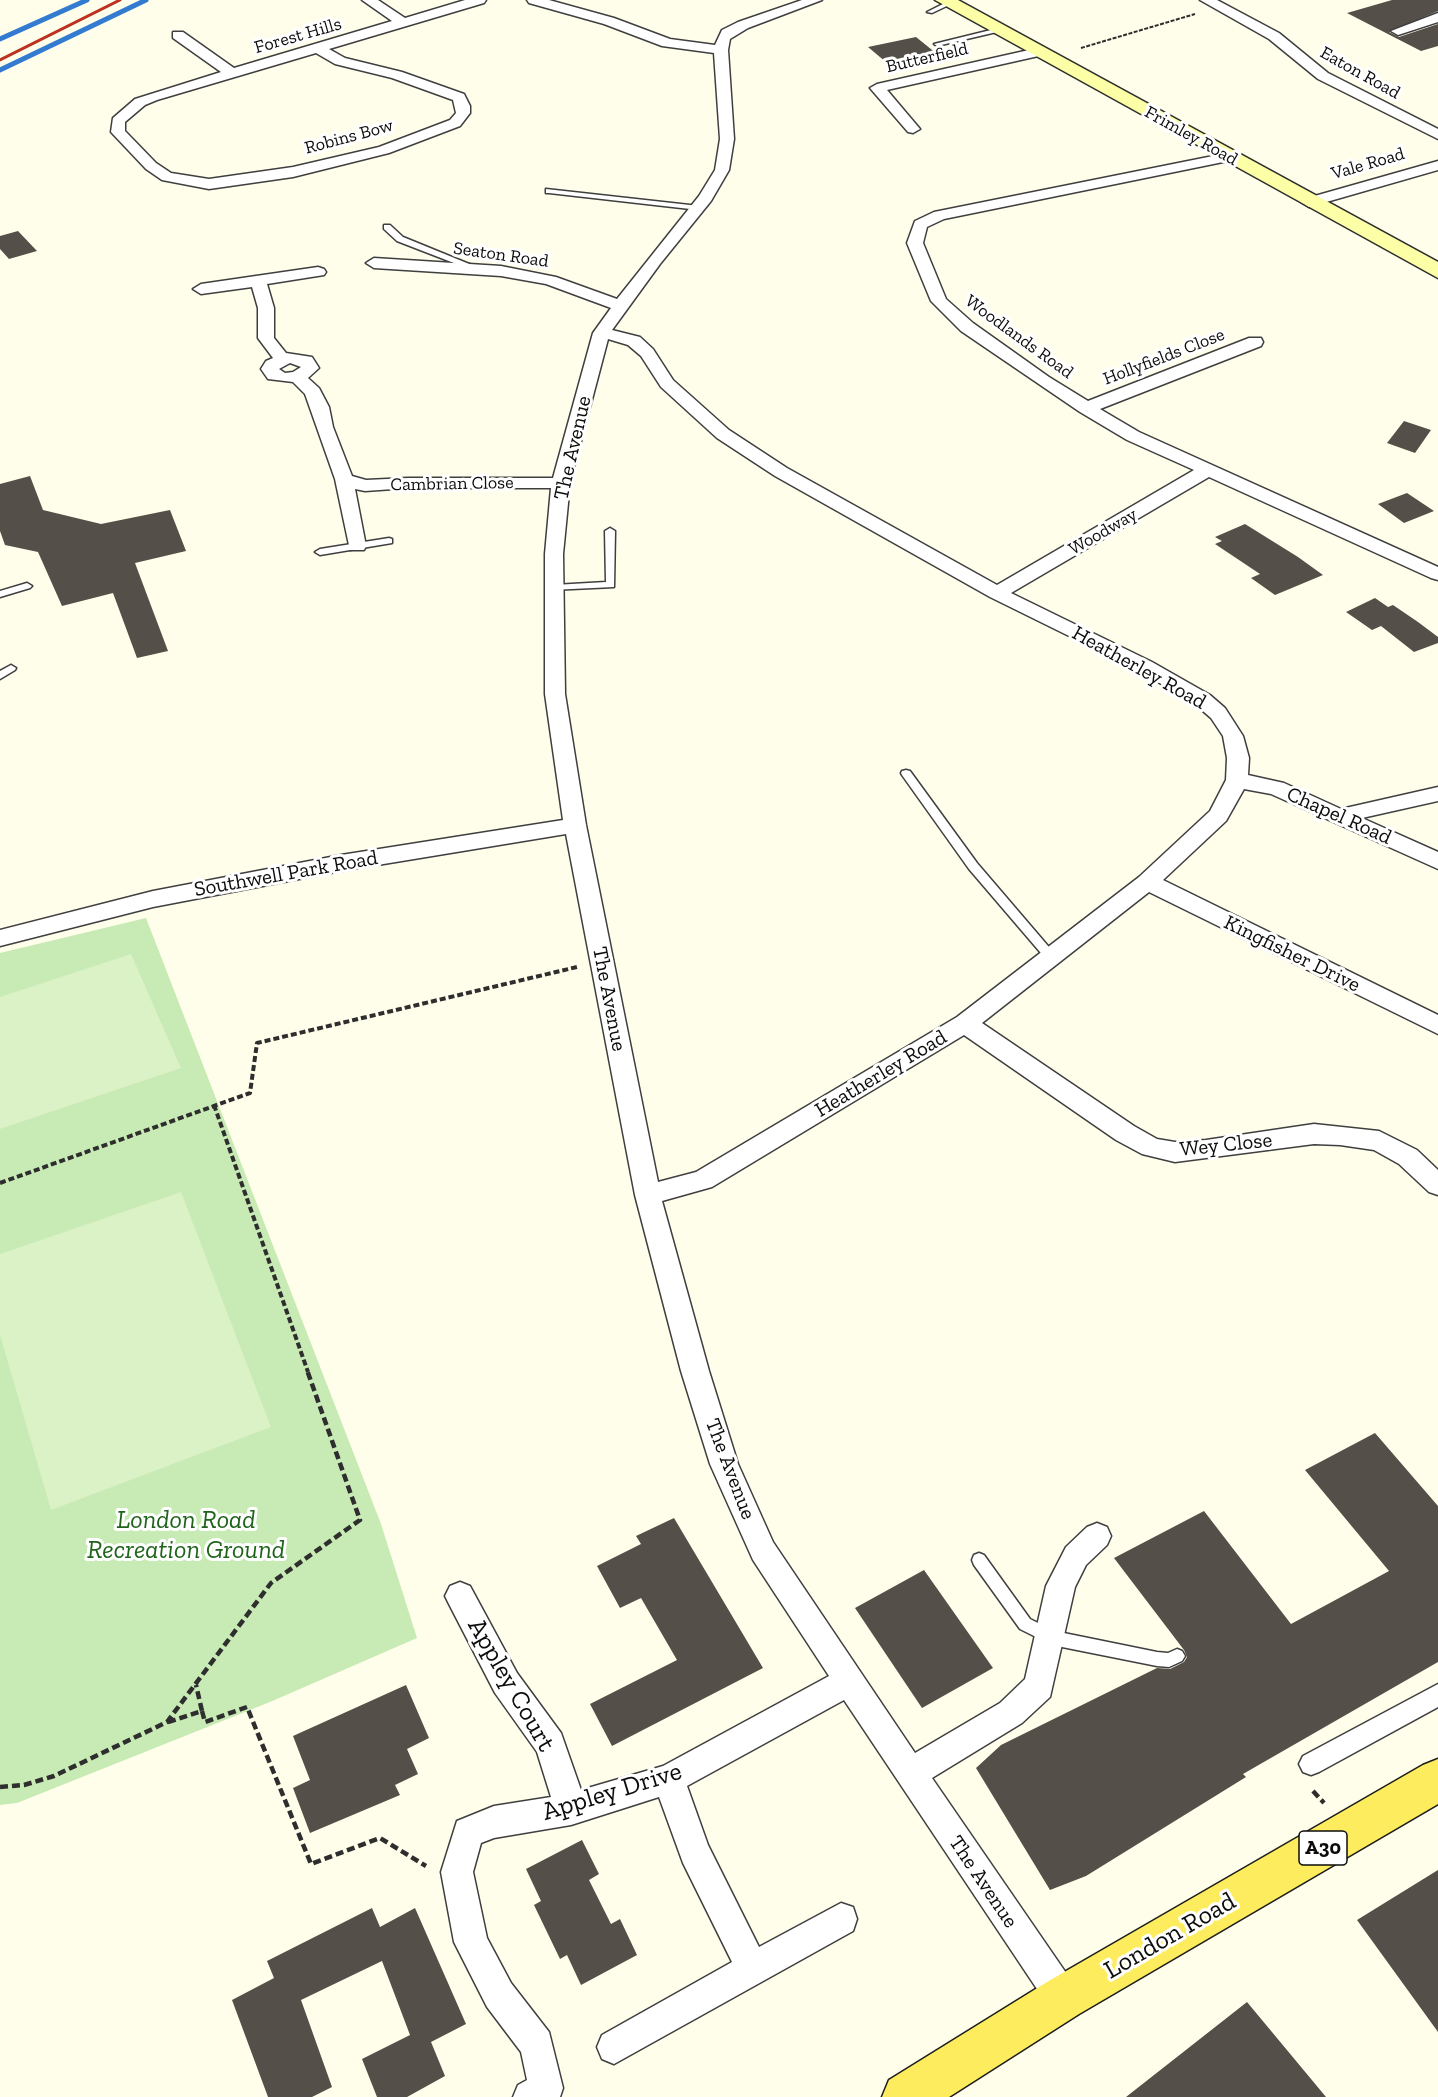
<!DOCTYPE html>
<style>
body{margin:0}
canvas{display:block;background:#fffeea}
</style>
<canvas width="1438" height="2097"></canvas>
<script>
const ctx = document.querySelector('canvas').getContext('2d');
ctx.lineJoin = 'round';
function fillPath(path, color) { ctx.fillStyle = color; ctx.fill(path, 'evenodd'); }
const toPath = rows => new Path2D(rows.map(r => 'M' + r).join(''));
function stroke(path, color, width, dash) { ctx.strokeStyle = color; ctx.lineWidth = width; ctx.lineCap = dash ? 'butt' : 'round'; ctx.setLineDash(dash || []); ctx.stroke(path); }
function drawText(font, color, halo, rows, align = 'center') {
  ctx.font = font + ' "Zilla Slab",serif'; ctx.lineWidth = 6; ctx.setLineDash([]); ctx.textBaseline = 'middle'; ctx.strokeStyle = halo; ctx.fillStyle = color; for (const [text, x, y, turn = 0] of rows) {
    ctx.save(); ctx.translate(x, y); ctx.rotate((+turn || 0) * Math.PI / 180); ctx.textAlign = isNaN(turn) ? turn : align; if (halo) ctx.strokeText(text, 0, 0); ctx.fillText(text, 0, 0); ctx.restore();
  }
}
fillPath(toPath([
 [146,918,381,1524,417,1638,270,1702,17,1803,0,1805,0,953]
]), '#c8eab4');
fillPath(toPath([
 [131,954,181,1068,0,1129,0,997],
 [181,1192,271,1427,51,1510,0,1335,0,1254]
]), '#dbf1c6');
stroke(toPath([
 [0,39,87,0],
 [0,70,146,0]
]), '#337bd0', 5);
fillPath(toPath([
 [1392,0,1438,0,1438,11,1389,32,1399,37,1438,24,1438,46,1421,51,1347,13],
 [916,37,942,58,893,68,868,47],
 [18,231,37,251,9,259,0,249,0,236],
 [1404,421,1431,430,1415,453,1387,443],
 [30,476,43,510,101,524,170,510,186,551,135,563,168,651,137,658,113,593,62,606,38,552,5,545,0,531,0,484],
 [1407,493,1434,511,1404,523,1378,504],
 [1245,524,1298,557,1323,575,1275,595,1251,578,1260,574,1215,544,1222,541,1215,537],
 [1375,598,1388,607,1393,605,1418,622,1438,637,1438,643,1414,652,1381,626,1372,630,1346,612],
 [1375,1433,1438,1506,1438,1662,1243,1774,1246,1777,1086,1876,1050,1890,976,1768,1001,1745,1157,1668,1170,1669,1184,1662,1187,1657,1184,1650,1114,1558,1204,1511,1291,1624,1389,1571,1305,1470],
 [674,1518,763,1668,612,1746,590,1704,677,1660,641,1598,620,1608,597,1566,641,1544,636,1536],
 [924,1570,993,1668,922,1708,855,1608],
 [406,1685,429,1738,407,1749,418,1774,395,1785,400,1795,310,1833,293,1788,310,1780,293,1736],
 [582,1840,599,1874,589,1880,611,1924,620,1919,637,1955,581,1985,567,1955,560,1959,534,1905,541,1901,526,1869],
 [1438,1870,1438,2032,1357,1920],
 [372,1908,380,1927,415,1908,466,2024,431,2042,445,2076,407,2097,377,2097,362,2059,410,2035,382,1961,301,2000,332,2087,312,2097,268,2097,232,2000,274,1978,267,1961],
 [1247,2002,1326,2097,1126,2097]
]), '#544f48');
const service = toPath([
 [949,1,952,3,951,4,932,13,927,12,949,1],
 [999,28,1002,30,1001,31,937,46,934,44,999,28],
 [546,189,699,206,703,208,699,210,549,193,546,193,546,189],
 [384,225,390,225,403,237,479,268,472,270,397,241,384,229,384,225],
 [610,528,615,531,614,587,551,590,549,588,554,585,606,582,605,531,610,528],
 [389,538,392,539,392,543,320,555,315,552,320,549,389,538],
 [27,583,32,586,30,588,0,597,0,591,27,583],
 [11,665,16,668,15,670,0,679,0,671,11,665],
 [906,770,910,771,977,863,1054,953,1056,956,1054,959,1046,959,969,869,902,775,901,773,902,771,906,770],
 [979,1553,984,1555,1030,1619,1054,1631,1157,1652,1168,1653,1177,1649,1182,1651,1185,1656,1182,1661,1169,1667,1157,1666,1052,1645,1020,1629,974,1565,972,1560,974,1555,979,1553]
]);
const pedestrian = toPath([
 [1438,1684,1438,1707,1319,1772,1311,1775,1303,1772,1299,1764,1303,1756,1438,1684]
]);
const minor = toPath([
 [362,0,378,0,405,18,465,0,486,0,484,3,329,49,345,58,402,72,464,94,470,106,470,113,460,126,389,153,293,177,209,189,162,180,146,169,111,132,113,118,135,99,221,72,173,38,173,32,183,32,234,68,392,21,362,0],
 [316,53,335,64,392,78,453,100,456,113,450,120,379,147,293,167,209,179,171,173,156,163,125,131,125,122,145,105,157,100,316,53],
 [527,0,549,0,614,18,670,39,715,45,722,30,738,22,802,0,822,0,748,28,730,39,728,50,734,139,729,170,711,201,660,264,612,330,640,337,653,349,673,380,729,430,787,468,997,585,1194,470,1127,440,1080,412,961,331,931,301,907,243,915,221,934,212,1228,153,1235,157,1233,160,944,219,927,227,923,243,946,299,973,323,1049,377,1088,401,1249,338,1261,338,1263,342,1261,346,1100,409,1139,432,1438,567,1438,580,1431,578,1209,477,1011,593,1152,662,1210,695,1225,708,1243,736,1249,758,1248,775,1284,783,1341,809,1438,787,1438,801,1362,818,1438,852,1438,869,1271,794,1244,789,1226,821,1163,880,1438,1015,1438,1034,1149,892,982,1023,1134,1126,1157,1139,1175,1142,1206,1140,1314,1124,1379,1131,1417,1150,1438,1170,1438,1195,1429,1192,1399,1164,1374,1150,1340,1145,1314,1144,1175,1162,1142,1154,1116,1140,964,1035,712,1187,662,1201,709,1371,738,1464,773,1542,915,1753,1000,1703,1025,1679,1046,1586,1066,1547,1087,1527,1097,1523,1107,1527,1111,1536,1107,1545,1086,1565,1075,1587,1050,1697,1022,1723,932,1778,1075,1986,1080,1998,1075,2010,1063,2015,1051,2010,844,1700,687,1786,708,1845,759,1947,841,1903,853,1907,857,1919,853,1931,614,2064,602,2059,597,2047,602,2035,732,1962,683,1863,659,1797,571,1825,494,1838,481,1843,473,1872,487,1938,511,1983,549,2032,563,2088,560,2097,513,2097,518,2085,527,2080,521,2052,487,2007,454,1942,441,1872,457,1821,494,1806,551,1797,537,1752,495,1693,450,1606,445,1596,450,1586,460,1582,470,1586,517,1673,561,1733,581,1790,663,1766,829,1676,753,1560,710,1464,681,1371,635,1195,566,834,341,871,153,907,0,946,0,930,153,891,341,855,563,820,545,694,545,554,551,488,408,488,365,491,355,489,366,546,364,550,350,550,335,479,305,394,293,382,268,379,261,369,266,361,273,358,258,338,258,308,252,287,201,294,193,289,201,284,318,267,324,269,326,272,324,275,267,284,274,308,274,338,286,353,312,357,319,368,308,378,319,388,329,407,333,427,352,476,366,480,408,478,553,478,593,333,611,308,546,284,501,276,374,268,366,263,374,258,501,266,556,277,617,299,699,196,715,170,720,139,714,53,662,46,604,24,529,3,527,0],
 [608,339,628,345,641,356,661,387,717,438,775,476,990,597,1138,670,1196,705,1211,718,1223,736,1227,758,1226,780,1210,811,1139,877,957,1017,696,1172,658,1182,586,825,565,694,563,554,570,483,608,339],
 [290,363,301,367,293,372,285,373,279,369,290,363],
 [1200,0,1217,0,1279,33,1328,73,1438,129,1438,139,1318,79,1269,39,1200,0],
 [1438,13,1438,22,1398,35,1391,31,1438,13],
 [1038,48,1043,49,1043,55,887,90,920,129,913,133,908,132,870,88,877,84,1038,48],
 [1438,161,1438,170,1309,207,1301,202,1304,199,1438,161]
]);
const secondary = toPath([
 [935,0,958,0,1438,262,1438,278,935,0]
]);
const primary = toPath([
 [1438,1759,1438,1804,1079,2014,949,2097,882,2097,889,2080,1047,1982,1423,1765,1438,1759]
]);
stroke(service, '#3f3f3f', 3);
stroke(pedestrian, '#3f3f3f', 3);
stroke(minor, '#3f3f3f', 3);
stroke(secondary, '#2e2e2e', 3);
stroke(primary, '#1d1d1d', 3);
stroke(toPath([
 [1081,48,1195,14]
]), '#2e2e2e', 2, [4, 1.5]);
stroke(toPath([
 [214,1105,308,1372],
 [0,1183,250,1093,257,1043,577,967]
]), '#2e2e2e', 4, [6, 3]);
stroke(toPath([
 [202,1711,205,1722,247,1707,311,1864,380,1838,426,1866],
 [168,1722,202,1711,196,1685],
 [0,1787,24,1785,54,1776,167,1722,271,1583,360,1520,307,1370],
 [1313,1791,1324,1803]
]), '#2e2e2e', 4.5, [8, 4]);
fillPath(service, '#fff');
fillPath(pedestrian, '#fff');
fillPath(minor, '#fff');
fillPath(secondary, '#fcffa5');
fillPath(primary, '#fcec5e');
stroke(toPath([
 [0,60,120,0]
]), '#be3121', 3);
drawText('18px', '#0c0c0c', '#fff', [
 ["Forest Hills",298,36,-16],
 ["Butterfield",927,58,-13],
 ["Eaton Road",1360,73,29],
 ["Frimley Road",1191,136,29],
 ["Robins Bow",349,137,-15],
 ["Vale Road",1368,164,-16],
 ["Seaton Road",501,255,8],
 ["Woodlands Road",1019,337,36],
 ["Hollyfields Close",1164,357,-21],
 ["Cambrian Close",452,484,-1],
 ["Woodway",1103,532,-30]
]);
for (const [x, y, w] of [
 [1323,1848,48]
]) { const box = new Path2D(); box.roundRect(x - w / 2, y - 17, w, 34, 4.5); ctx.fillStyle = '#fff'; ctx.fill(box); stroke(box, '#0c0c0c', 1.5); }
drawText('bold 20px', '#0c0c0c', null, [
 ["A30",1323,1848]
]);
drawText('21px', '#0c0c0c', '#fff', [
 ["The Avenue",573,448,-77],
 ["Heatherley Road",1139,668,29],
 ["Chapel Road",1339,816,24],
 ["Southwell Park Road",286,874,-10],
 ["Kingfisher Drive",1292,954,26],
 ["The Avenue",609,999,79],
 ["Heatherley Road",881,1074,-31],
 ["Wey Close",1226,1145,-6],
 ["The Avenue",730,1469,69],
 ["The Avenue",983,1882,56]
]);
drawText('italic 26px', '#20641b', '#fff', [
 ["London Road",186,1521],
 ["Recreation Ground",186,1551]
]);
drawText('26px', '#0c0c0c', '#fff', [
 ["Appley Court",511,1685,60],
 ["Appley Drive",612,1792,-17],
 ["London Road",1170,1936,-30]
]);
</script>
